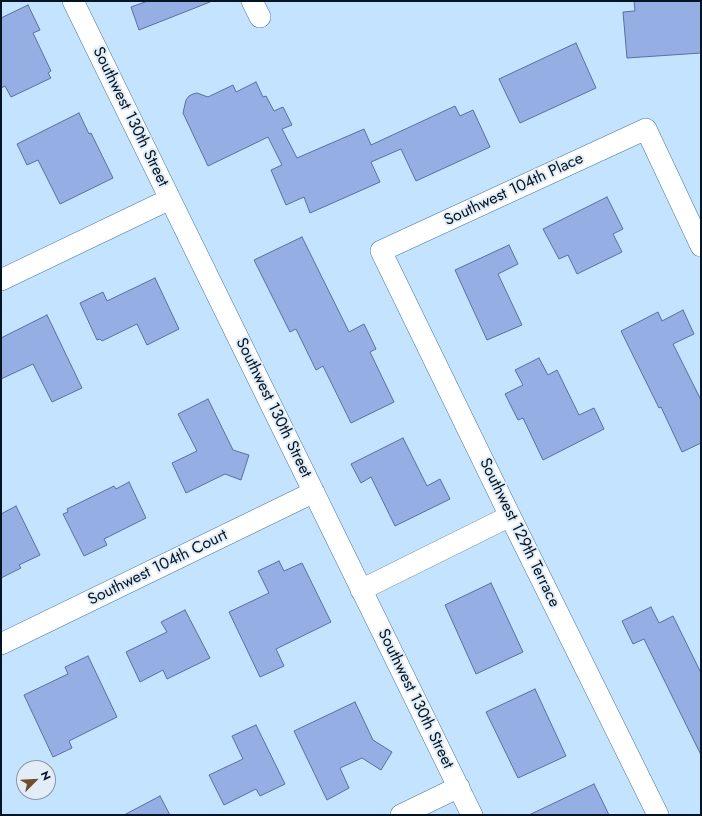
<!DOCTYPE html>
<style>
body{margin:0}
#map{position:relative;width:702px;height:816px;overflow:hidden;background:#c4e3fe;font-family:Jost,sans-serif}
canvas{display:block}
.frame{position:absolute;inset:0;border:2px solid #021525;pointer-events:none}
.north{position:absolute;left:16px;top:760px;width:40px;height:40px;box-sizing:border-box;background:#e3edf7;border:1px solid #8997a3;border-radius:50%;rotate:66deg;font-size:11px;font-weight:700;line-height:16px;text-align:center;color:#021525}
.north::after{content:'';display:block;margin:auto;width:14px;height:18px;background:#724e28;clip-path:polygon(50% 0,100% 100%,50% 72%,0 100%)}
</style>
<div id="map">
<canvas width="702" height="816"></canvas>
<div class="frame"></div>
<div class="north">N</div>
</div>
<script>
const ctx = document.querySelector('canvas').getContext('2d');
ctx.lineJoin = 'round';
function fillPath(path, color) { ctx.fillStyle = color; ctx.fill(path, 'evenodd'); }
const toPath = rows => new Path2D(rows.map(r => 'M' + r).join(''));
function stroke(path, color, width, dash) { ctx.strokeStyle = color; ctx.lineWidth = width; ctx.lineCap = dash ? 'butt' : 'round'; ctx.setLineDash(dash || []); ctx.stroke(path); }
function drawText(font, color, halo, rows, align = 'center') {
  ctx.font = font + ' Jost,sans-serif'; ctx.lineWidth = 4; ctx.setLineDash([]); ctx.textBaseline = 'middle'; ctx.strokeStyle = halo; ctx.fillStyle = color; for (const [text, x, y, turn = 0] of rows) {
    ctx.save(); ctx.translate(x, y); ctx.rotate((+turn || 0) * Math.PI / 180); ctx.textAlign = isNaN(turn) ? turn : align; if (halo) ctx.strokeText(text, 0, 0); ctx.fillText(text, 0, 0); ctx.restore();
  }
}
const building = toPath([
 [148,1,210,1,210,2,139,30,131,7,148,1],
 [634,1,701,1,701,53,627,58,623,12,635,11,634,1],
 [28,5,40,30,33,33,51,71,48,73,51,78,11,97,5,86,1,88,1,18,28,5],
 [576,43,596,88,520,123,499,79,576,43],
 [256,82,263,97,266,96,274,111,283,107,292,125,282,129,297,158,364,129,371,145,455,106,460,116,473,110,490,147,416,181,401,149,371,162,380,182,310,213,304,197,286,205,271,170,282,165,268,137,208,166,183,113,186,100,189,96,193,94,197,93,208,97,233,85,236,92,256,82],
 [79,113,89,134,91,133,113,178,60,204,38,160,27,165,17,144,79,113],
 [607,197,623,229,613,234,622,252,577,274,568,255,559,259,543,229,607,197],
 [302,237,349,332,364,324,376,349,370,352,394,402,351,423,323,366,316,370,296,329,290,332,254,260,302,237],
 [509,245,518,264,498,274,522,325,487,340,455,270,509,245],
 [155,278,179,329,147,345,137,324,102,341,100,339,97,340,80,303,103,292,107,301,155,278],
 [683,310,694,334,673,344,701,400,701,443,682,452,661,407,659,408,621,331,658,312,662,321,683,310],
 [47,315,82,388,52,402,33,364,1,379,1,338,47,315],
 [539,358,548,375,557,370,579,415,594,408,604,429,543,460,523,418,518,420,505,394,523,385,515,370,539,358],
 [208,399,233,450,249,455,241,480,225,474,186,493,172,463,197,451,178,414,208,399],
 [403,438,427,486,440,479,450,499,395,526,371,477,361,483,351,464,403,438],
 [129,482,146,518,104,539,107,545,84,556,63,514,68,512,67,509,114,486,116,489,129,482],
 [16,506,40,555,19,565,21,568,1,578,1,514,16,506],
 [279,561,284,571,302,563,331,622,276,649,284,666,260,677,229,612,269,593,258,571,279,561],
 [491,583,523,652,476,674,445,605,491,583],
 [651,607,659,623,673,616,701,673,701,755,644,639,633,644,622,621,651,607],
 [185,610,210,658,167,679,163,670,140,682,126,652,167,632,161,622,185,610],
 [88,656,117,717,69,741,72,748,53,757,24,695,68,674,65,667,88,656],
 [535,689,566,756,518,778,486,712,535,689],
 [355,702,373,740,392,752,381,770,362,758,340,768,349,788,327,800,294,731,355,702],
 [256,725,285,784,260,796,256,789,224,805,209,775,243,759,232,736,256,725],
 [594,784,609,815,529,815,594,784],
 [160,796,170,815,124,815,160,796]
]);
fillPath(building, '#95aee4');
stroke(building, '#586fa1', 1);
const minor = toPath([
 [73,1,472,815],
 [252,1,260,17],
 [1,280,170,199],
 [361,590,510,516],
 [1,644,314,492],
 [401,815,459,787],
 [658,815,510,516,381,251,646,129,701,246]
]);
stroke(minor, '#46779f', 22);
stroke(minor, '#fff', 21);
drawText('16px', '#021525', '#e3edf7', [
 ["Southwest 130th Street",130,117,64],
 ["Southwest 104th Place",514,190,-25],
 ["Southwest 130th Street",273,408,64],
 ["Southwest 129th Terrace",519,533,64],
 ["Southwest 104th Court",158,568,-26],
 ["Southwest 130th Street",415,699,64]
]);
</script>
